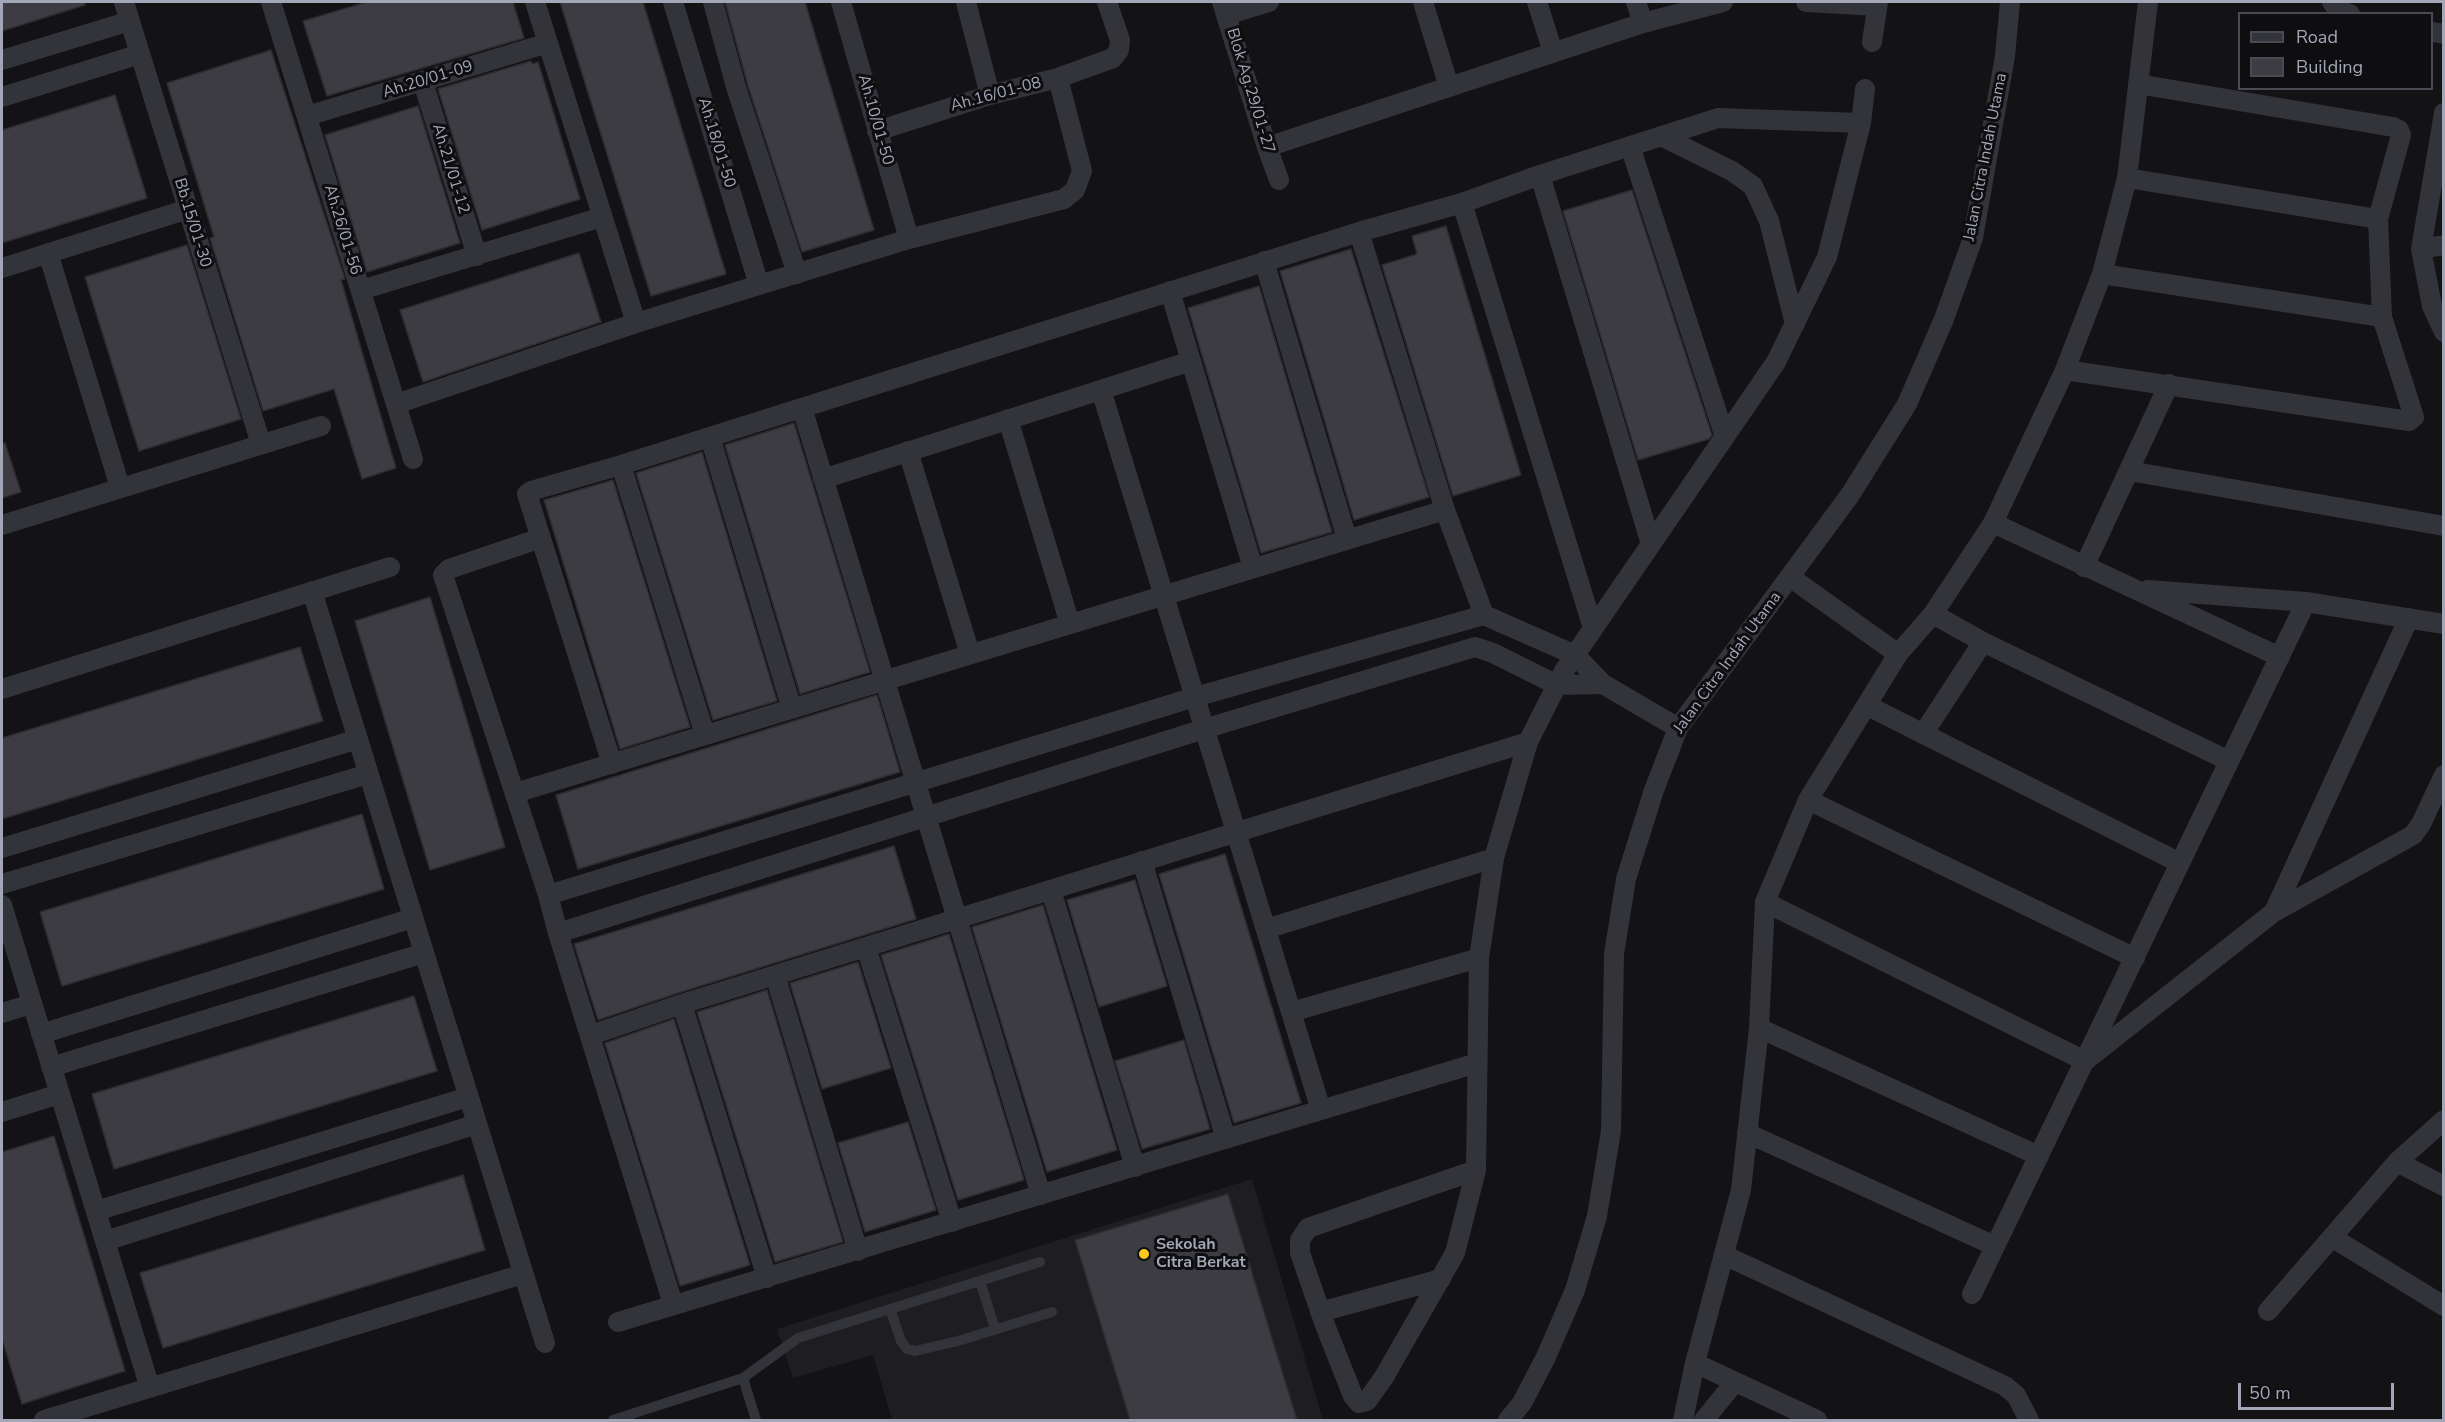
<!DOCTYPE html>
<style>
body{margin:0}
#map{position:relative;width:2445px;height:1422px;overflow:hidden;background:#131214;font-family:"Nunito Sans",sans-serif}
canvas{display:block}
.frame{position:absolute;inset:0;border:3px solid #a2a6b6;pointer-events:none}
.legend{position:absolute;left:2238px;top:12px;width:195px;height:78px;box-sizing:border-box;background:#0e0d0f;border:2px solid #494a52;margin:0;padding:8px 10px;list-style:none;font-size:18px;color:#a2a6b6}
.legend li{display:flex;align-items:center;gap:12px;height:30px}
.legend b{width:30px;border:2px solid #494a52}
.scale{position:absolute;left:2238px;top:1383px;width:156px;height:27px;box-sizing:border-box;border:3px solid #a2a6b6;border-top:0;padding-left:8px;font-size:18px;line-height:21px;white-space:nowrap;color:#a2a6b6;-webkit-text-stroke:4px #0e0d0f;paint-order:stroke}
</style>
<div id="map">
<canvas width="2445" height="1422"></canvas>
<div class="frame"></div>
<ul class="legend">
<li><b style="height:8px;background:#33333a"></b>Road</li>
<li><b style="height:16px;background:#3c3c42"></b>Building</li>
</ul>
<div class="scale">50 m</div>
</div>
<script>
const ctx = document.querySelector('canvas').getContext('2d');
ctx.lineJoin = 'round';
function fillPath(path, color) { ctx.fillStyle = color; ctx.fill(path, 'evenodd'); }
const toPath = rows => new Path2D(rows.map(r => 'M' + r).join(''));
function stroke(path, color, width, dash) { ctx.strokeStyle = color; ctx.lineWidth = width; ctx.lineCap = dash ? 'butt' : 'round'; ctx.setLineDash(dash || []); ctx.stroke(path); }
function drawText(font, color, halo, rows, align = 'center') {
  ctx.font = font + ' "Nunito Sans",sans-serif'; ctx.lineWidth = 6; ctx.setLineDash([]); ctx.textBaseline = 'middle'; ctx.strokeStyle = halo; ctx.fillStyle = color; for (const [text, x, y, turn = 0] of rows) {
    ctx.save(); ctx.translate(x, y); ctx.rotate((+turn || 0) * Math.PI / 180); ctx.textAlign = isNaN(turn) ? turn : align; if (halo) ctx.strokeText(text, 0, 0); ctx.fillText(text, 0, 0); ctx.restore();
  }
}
fillPath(toPath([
 [1252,1179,1323,1420,892,1420,873,1355,793,1378,777,1329]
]), '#1e1e21');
const building = toPath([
 [2,2,84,2,85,5,2,31,2,2],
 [367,2,513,2,524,38,327,96,303,21,367,2],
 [560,2,643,2,726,274,651,296,560,2],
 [725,2,805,2,874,230,802,252,748,86,725,2],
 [271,50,345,279,341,280,396,468,362,479,334,389,263,411,210,238,214,237,167,83,271,50],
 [531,61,532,64,538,62,580,199,482,230,438,89,531,61],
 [115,95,147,198,2,243,2,130,115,95],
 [418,106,460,243,367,272,325,135,418,106],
 [1632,190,1712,435,1709,439,1638,460,1563,211,1632,190],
 [1446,226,1521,475,1453,496,1382,265,1417,254,1412,236,1446,226],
 [187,245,241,419,139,451,85,277,187,245],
 [1351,249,1429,497,1354,520,1280,271,1351,249],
 [579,253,601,322,423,382,400,310,579,253],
 [1259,286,1332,532,1261,553,1188,308,1259,286],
 [794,423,870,672,800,694,725,445,794,423],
 [2,443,5,443,21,492,2,498,2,443],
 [702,452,777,701,713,720,636,473,702,452],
 [613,480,690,727,620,749,544,500,613,480],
 [430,597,505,847,430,870,355,621,430,597],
 [300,647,323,721,2,819,2,738,300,647],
 [877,695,900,772,578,869,556,795,877,695],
 [362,814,384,889,62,986,40,912,362,814],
 [894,846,916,919,678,993,598,1020,574,944,894,846],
 [1225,854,1301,1103,1234,1123,1159,874,1225,854],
 [1135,880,1167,986,1099,1007,1067,900,1135,880],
 [1043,905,1117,1150,1047,1172,972,927,1043,905],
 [949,934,1024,1180,958,1200,881,955,949,934],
 [858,962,891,1068,822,1089,790,983,858,962],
 [767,990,843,1242,775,1262,697,1012,767,990],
 [414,996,437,1071,114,1169,92,1094,414,996],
 [674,1019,750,1265,680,1286,605,1043,674,1019],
 [1184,1040,1210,1129,1142,1149,1115,1061,1184,1040],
 [908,1122,936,1210,865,1232,838,1143,908,1122],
 [54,1136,125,1371,22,1404,2,1339,2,1152,54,1136],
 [463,1175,485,1250,163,1348,140,1273,463,1175],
 [1228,1194,1297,1420,1130,1420,1075,1240,1228,1194]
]);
fillPath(building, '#3c3c42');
stroke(building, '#2d2c30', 1.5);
stroke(toPath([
 [980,1281,995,1329],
 [890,1309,901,1341,907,1349,915,1351,958,1341,1052,1312],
 [743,1378,798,1338,1040,1262],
 [613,1420,743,1378,756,1420]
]), '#33333a', 10);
stroke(toPath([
 [124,2,261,444],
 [271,2,413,459],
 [535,2,636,323],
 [673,2,759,285],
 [713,2,736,87,797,274],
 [841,2,909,239],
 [966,2,990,95],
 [1222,2,1267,147,1279,180],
 [1423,2,1449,87],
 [1537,2,1553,52],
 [1636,2,1643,23],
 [1806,2,1877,6],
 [2332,2,2338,10,2350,14],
 [1226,15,1269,2],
 [2432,32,2444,34],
 [1872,42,1878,2],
 [2,60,130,21],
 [423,82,477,256],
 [2,97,140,54],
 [2444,113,2421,249,2432,306,2444,332],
 [307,116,548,43],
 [877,131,990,95,1058,78,1113,58,1119,50,1120,40,1107,2],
 [1661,136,1732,171,1753,186,1769,221,1795,324],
 [1630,146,1725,437],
 [1267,147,1643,23,1723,2],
 [1540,175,1651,544],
 [2127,178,2378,219],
 [1462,203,1593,628],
 [1359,232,1445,510,1484,615],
 [2421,249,2444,245],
 [48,253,120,487],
 [1264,261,1347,539],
 [2,268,188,209],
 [2102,274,2382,317],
 [361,290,602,217],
 [1170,291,1253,568],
 [2065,370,2409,421,2414,417,2382,317,2378,219,2401,135,2399,130,2393,127,2138,84],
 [1101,390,1321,1110],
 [396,404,636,323,759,285,909,239,1064,199,1075,190,1082,171,1058,78],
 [802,408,1041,1195],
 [1008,419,1070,624],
 [710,437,792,709],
 [908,451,970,654],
 [621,465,705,735],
 [2129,471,2444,526],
 [823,479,1191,361],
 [1993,523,2280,657],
 [2,525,321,426],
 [541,538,449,569,443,575,548,895,558,933,673,1304],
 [2084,567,2169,384],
 [1790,577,1898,654],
 [2148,590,2306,602,2444,624],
 [312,591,545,1343],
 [1933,614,1983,642,2229,761],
 [2,689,390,567],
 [1868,706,2180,863],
 [1923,734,1983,642],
 [612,764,527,494,531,491,621,465,1359,232,1462,203,1540,175,1718,118,1861,123],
 [515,793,1445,510],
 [1808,800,2135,958],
 [2,848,358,739],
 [1142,861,1226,1139],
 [2,884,368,774],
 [1051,890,1135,1167],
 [548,895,1195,697,1484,615,1575,655,1603,684,1678,728],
 [1765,902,2085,1061,2274,912,2413,835,2421,824,2444,775],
 [2,905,150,1388],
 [2274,912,2409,618],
 [1266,929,1494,858],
 [558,933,1204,729,1475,647,1493,653,1557,685,1603,684],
 [866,947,952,1222],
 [775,975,858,1251],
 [682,1004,767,1278],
 [1291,1012,1479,958],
 [2,1013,31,1004],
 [1759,1028,2039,1156],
 [41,1034,413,918],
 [591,1035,682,1004,1528,742],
 [51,1067,424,953],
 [2,1112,59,1094],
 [1747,1133,1995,1246],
 [2397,1162,2444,1186],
 [1476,1170,1308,1228,1300,1240,1300,1253,1325,1325,1353,1396,1359,1403,1367,1401,1384,1377,1455,1253,1476,1170,1479,958,1494,858,1528,742,1564,671,1776,362,1827,257,1861,123,1865,89],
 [96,1211,468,1097],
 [2333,1238,2444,1306],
 [105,1241,477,1124],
 [1724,1255,2005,1386,2016,1395,2029,1420],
 [1972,1294,2306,602],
 [2268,1311,2397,1162,2444,1120],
 [1320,1312,1441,1279],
 [618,1322,1477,1063],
 [1695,1363,1817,1420],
 [44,1420,523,1274],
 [1508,1420,1522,1403,1546,1357,1575,1290,1597,1216,1611,1131,1614,954,1626,879,1654,790,1678,728,1850,495,1907,404,1944,319,1973,238,2005,56,2010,2],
 [1683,1420,1695,1363,1741,1190,1759,1028,1765,902,1808,800,1898,654,1933,614,1993,523,2065,370,2102,274,2127,178,2148,2],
 [1704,1420,1735,1382]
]), '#33333a', 20);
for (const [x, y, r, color] of [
 [1144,1254,6,"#ffca20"]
]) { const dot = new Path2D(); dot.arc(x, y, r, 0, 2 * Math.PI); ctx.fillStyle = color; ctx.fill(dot); stroke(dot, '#0e0d0f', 2); }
drawText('16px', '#a2a6b6', '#0e0d0f', [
 ["Ah.20/01-09",428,80,-17],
 ["Blok Ag.29/01-27",1250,91,73],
 ["Ah.16/01-08",996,95,-15],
 ["Ah.10/01-50",875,120,74],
 ["Ah.18/01-50",716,143,73],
 ["Jalan Citra Indah Utama",1986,157,-79],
 ["Ah.21/01-12",450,169,73],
 ["Bb.15/01-30",192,223,73],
 ["Ah.26/01-56",342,230,73],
 ["Jalan Citra Indah Utama",1728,663,-54]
]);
drawText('bold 16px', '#a2a6b6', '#0e0d0f', [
 ["Sekolah",1156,1245],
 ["Citra Berkat",1156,1263]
], 'left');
</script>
